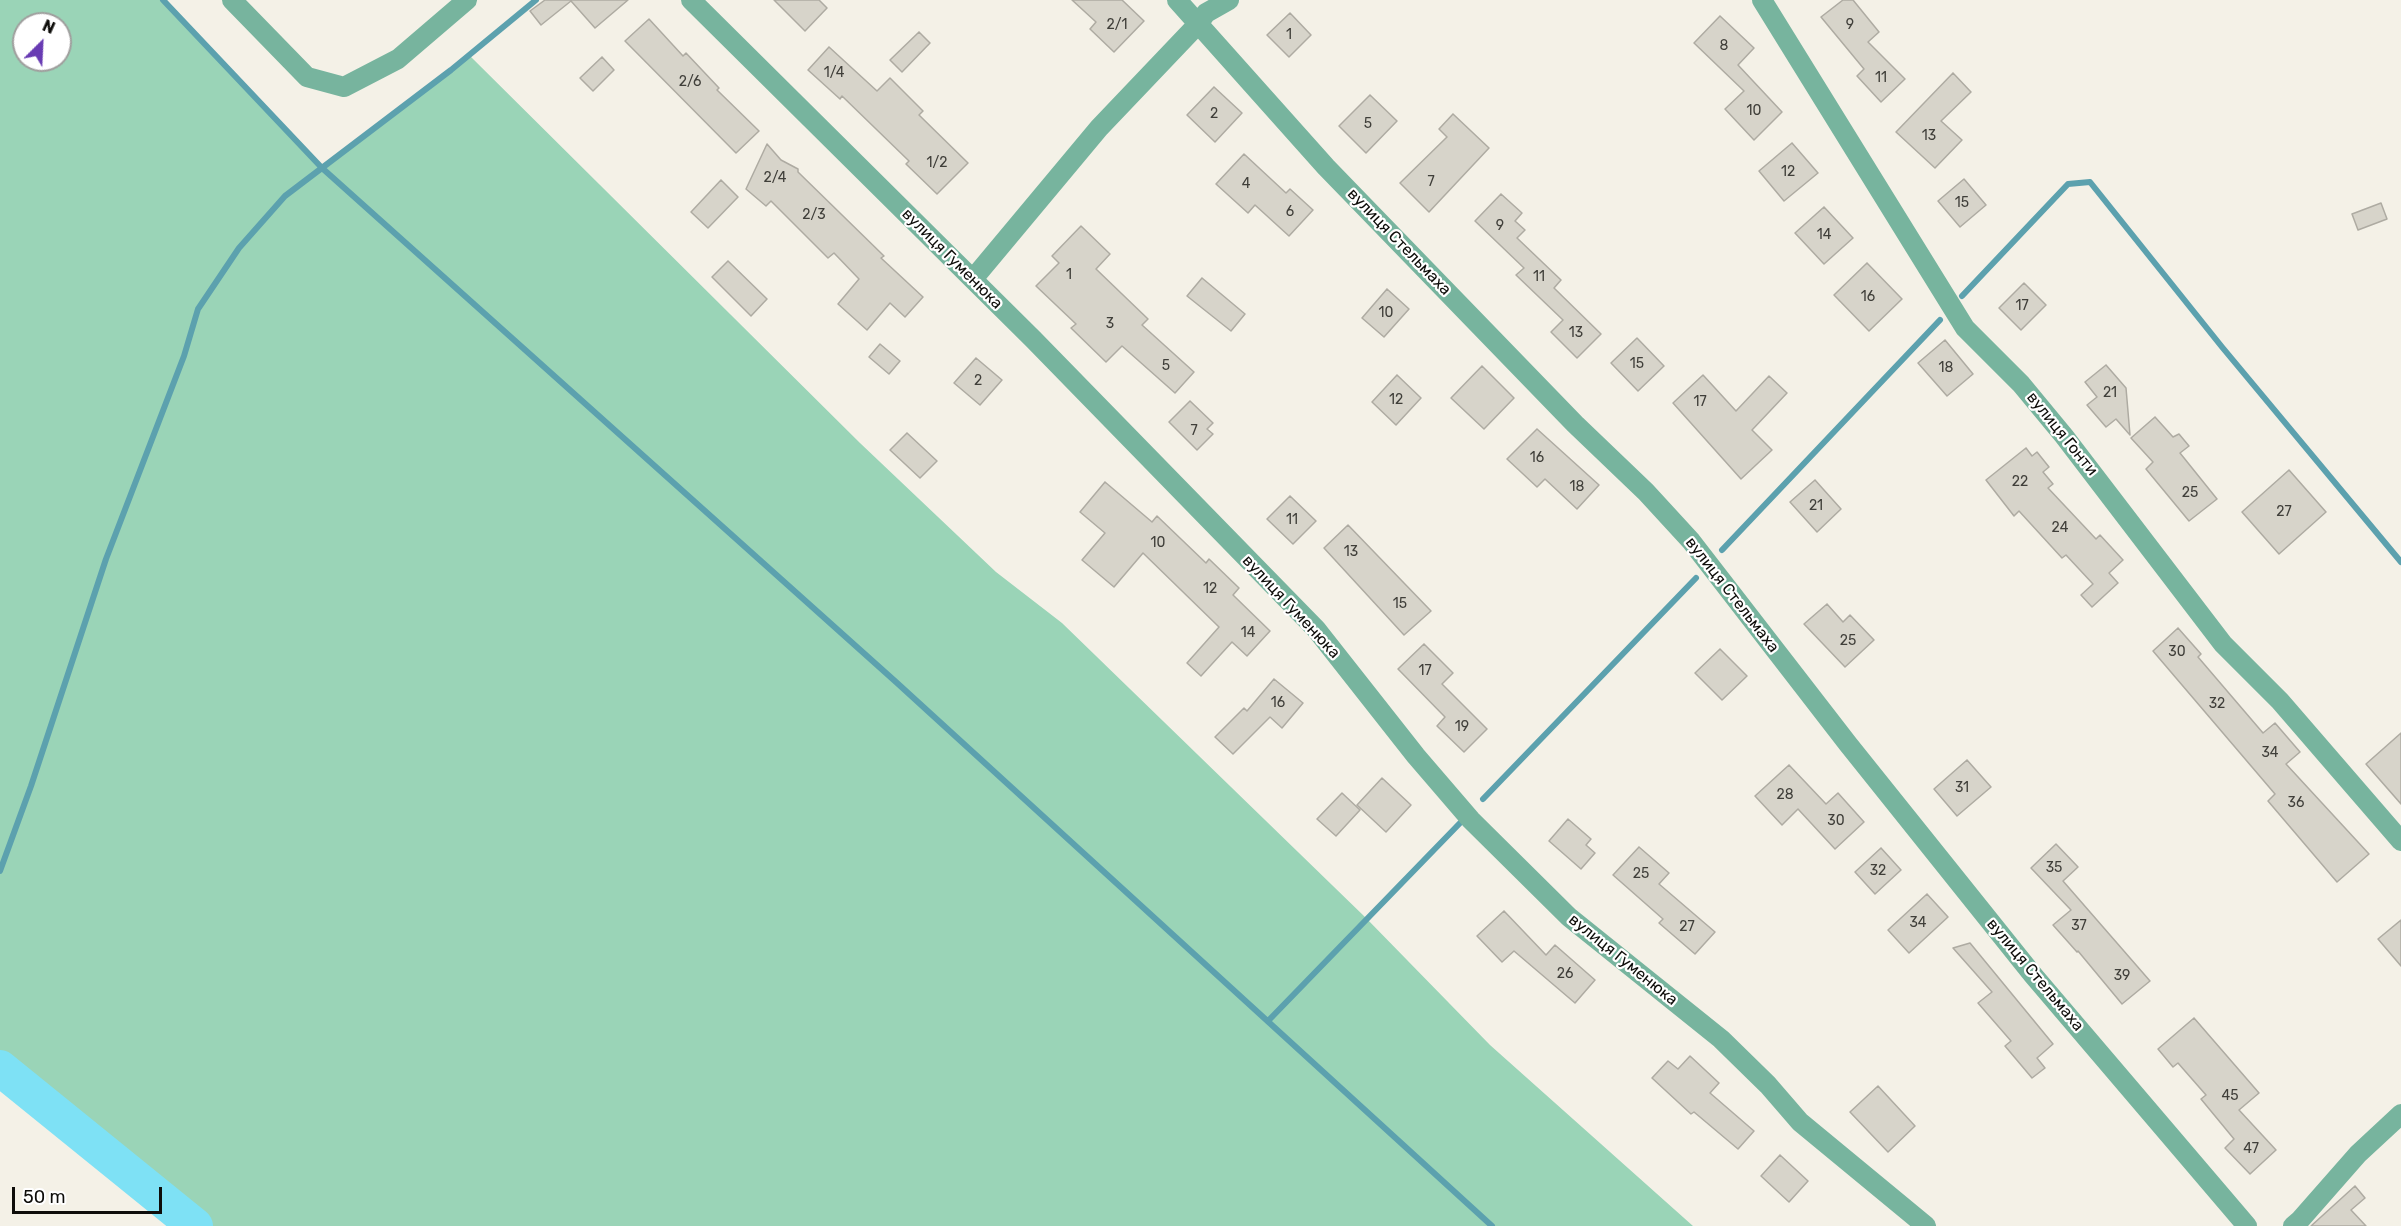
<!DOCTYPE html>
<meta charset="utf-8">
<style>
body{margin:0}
#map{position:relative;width:2401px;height:1226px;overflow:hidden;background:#f4f1e7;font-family:Rubik,sans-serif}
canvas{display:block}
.north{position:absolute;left:12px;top:12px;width:60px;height:60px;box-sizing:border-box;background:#fff;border:2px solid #9f9e9d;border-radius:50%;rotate:24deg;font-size:16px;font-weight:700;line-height:24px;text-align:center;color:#0e0d0a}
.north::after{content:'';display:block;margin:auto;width:21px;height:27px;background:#683bb3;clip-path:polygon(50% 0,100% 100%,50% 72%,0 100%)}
.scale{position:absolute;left:12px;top:1187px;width:150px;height:27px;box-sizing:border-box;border:3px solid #0e0d0a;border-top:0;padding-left:8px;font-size:18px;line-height:21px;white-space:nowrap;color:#0e0d0a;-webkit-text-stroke:4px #fff;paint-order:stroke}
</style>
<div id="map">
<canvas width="2401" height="1226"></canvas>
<div class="north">N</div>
<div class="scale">50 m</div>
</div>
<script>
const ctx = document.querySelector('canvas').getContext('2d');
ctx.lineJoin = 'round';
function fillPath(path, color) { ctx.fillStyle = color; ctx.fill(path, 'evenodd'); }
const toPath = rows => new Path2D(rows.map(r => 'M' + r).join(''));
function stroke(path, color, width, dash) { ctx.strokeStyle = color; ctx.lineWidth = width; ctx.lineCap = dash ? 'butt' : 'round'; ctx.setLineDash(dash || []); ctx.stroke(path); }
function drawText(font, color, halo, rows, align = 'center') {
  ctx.font = font + ' Rubik,sans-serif'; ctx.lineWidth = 4.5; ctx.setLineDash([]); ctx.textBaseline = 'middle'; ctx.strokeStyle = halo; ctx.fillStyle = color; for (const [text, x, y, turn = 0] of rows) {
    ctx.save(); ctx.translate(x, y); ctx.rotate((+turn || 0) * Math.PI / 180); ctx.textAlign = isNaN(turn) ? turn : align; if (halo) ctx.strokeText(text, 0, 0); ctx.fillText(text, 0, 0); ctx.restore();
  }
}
fillPath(toPath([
 [0,0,163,0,322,168,469,55,860,443,996,572,1062,623,1366,918,1490,1045,1693,1226,195,1226,0,1068],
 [24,24,60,24,60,60,24,60]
]), '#9ad4b7');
stroke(toPath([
 [163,0,322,168,896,682,1492,1226],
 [1962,296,2068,184,2090,182,2222,347,2401,562],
 [1722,550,1940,320],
 [1483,799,1696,578],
 [0,871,31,786,106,559,184,356,198,309,239,248,285,196,451,70,536,0],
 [1268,1021,1461,822]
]), '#5ca1ae', 6);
stroke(toPath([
 [0,1068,195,1226]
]), '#7ee1f5', 36);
const building = toPath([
 [545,0,628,0,595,28,571,1,541,25,530,11,545,0],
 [774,0,819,0,827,8,805,31,774,0],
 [1072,0,1122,0,1144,21,1114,52,1090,29,1096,22,1072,0],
 [1843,0,1853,0,1879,32,1868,42,1905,79,1881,102,1857,76,1864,69,1821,17,1843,0],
 [1290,13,1311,35,1289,57,1267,35,1290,13],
 [1720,16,1754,48,1738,65,1782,112,1754,140,1725,109,1744,91,1694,43,1720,16],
 [649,19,683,56,686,53,719,88,717,90,759,131,736,153,625,41,649,19],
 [919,32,930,43,902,72,890,60,919,32],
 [829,47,877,91,890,78,923,111,919,115,968,163,937,194,906,164,909,161,842,96,840,99,808,70,829,47],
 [602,57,614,70,593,91,580,78,602,57],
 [1953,73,1971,92,1941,121,1962,140,1935,168,1896,132,1953,73],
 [1214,87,1242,113,1215,142,1187,115,1214,87],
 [1370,95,1397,121,1366,153,1339,126,1370,95],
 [1453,114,1489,148,1429,212,1400,183,1447,137,1439,129,1453,114],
 [1792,143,1818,173,1784,201,1759,171,1792,143],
 [767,144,781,160,798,169,798,172,884,256,881,258,923,297,905,317,890,303,867,330,838,304,859,279,834,253,828,258,771,201,766,206,746,189,767,144],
 [1244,154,1286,193,1290,189,1313,210,1289,236,1255,205,1248,213,1216,184,1244,154],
 [1964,179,1986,205,1960,227,1938,201,1964,179],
 [721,180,738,197,708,228,691,212,721,180],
 [1501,194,1522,213,1515,221,1525,230,1517,238,1561,280,1554,288,1601,334,1577,358,1551,332,1563,320,1516,275,1524,268,1475,221,1501,194],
 [2381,203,2387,219,2358,230,2352,214,2381,203],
 [1824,207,1853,238,1824,264,1795,233,1824,207],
 [1081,226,1110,254,1096,269,1148,319,1142,325,1194,372,1175,393,1122,346,1106,362,1071,328,1076,324,1036,286,1059,263,1052,256,1081,226],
 [728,261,767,299,751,316,712,277,728,261],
 [1867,263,1902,299,1869,331,1834,295,1867,263],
 [1202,278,1245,314,1231,331,1187,296,1202,278],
 [2024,283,2046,305,2021,330,1999,308,2024,283],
 [1387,289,1409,309,1384,337,1362,318,1387,289],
 [1637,338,1664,366,1638,391,1611,363,1637,338],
 [1945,340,1973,374,1947,396,1918,363,1945,340],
 [880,344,900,361,889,374,869,357,880,344],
 [976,358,1002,380,980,405,954,383,976,358],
 [2106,365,2126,388,2130,435,2116,419,2106,427,2087,405,2097,397,2085,382,2106,365],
 [1482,366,1514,398,1484,429,1451,398,1482,366],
 [1397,375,1421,398,1396,425,1372,402,1397,375],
 [1703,375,1736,411,1769,376,1787,393,1752,430,1772,450,1741,479,1673,403,1703,375],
 [1190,401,1213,423,1207,429,1213,434,1197,450,1169,422,1190,401],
 [2155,417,2173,437,2179,434,2189,446,2180,453,2217,499,2189,521,2146,469,2153,462,2131,438,2155,417],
 [1537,429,1599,485,1577,509,1545,479,1537,487,1507,459,1537,429],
 [907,433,937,461,920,478,890,450,907,433],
 [2026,448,2032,456,2037,452,2049,467,2043,472,2053,484,2048,488,2096,539,2100,535,2123,560,2109,573,2118,583,2092,607,2081,595,2093,584,2066,555,2062,558,2019,511,2014,516,1986,480,2026,448],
 [2289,470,2326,512,2279,554,2242,512,2289,470],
 [1815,480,1841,509,1817,532,1790,502,1815,480],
 [1105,482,1152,522,1157,516,1206,563,1209,559,1239,588,1233,595,1270,631,1247,656,1232,642,1201,676,1187,663,1219,627,1143,553,1114,587,1082,560,1105,533,1080,512,1105,482],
 [1290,496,1316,521,1293,544,1267,519,1290,496],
 [1348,525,1431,611,1404,635,1324,548,1348,525],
 [1827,604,1843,622,1850,615,1874,640,1845,667,1804,624,1827,604],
 [2178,628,2201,654,2198,657,2263,733,2275,723,2300,752,2286,764,2369,854,2337,882,2268,801,2275,794,2153,651,2178,628],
 [1424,644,1453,673,1442,684,1487,729,1464,752,1437,726,1445,717,1398,669,1424,644],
 [1720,649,1747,676,1722,700,1695,673,1720,649],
 [1274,679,1303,703,1282,728,1270,717,1233,754,1215,737,1244,708,1247,711,1274,679],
 [2401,733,2401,804,2366,764,2401,733],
 [1967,760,1991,787,1957,816,1934,789,1967,760],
 [1789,765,1826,804,1838,793,1864,822,1835,849,1798,809,1782,825,1755,796,1789,765],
 [1382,778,1411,805,1386,832,1357,805,1382,778],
 [1342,793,1360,810,1336,836,1317,819,1342,793],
 [1568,819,1591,839,1586,845,1595,853,1581,869,1549,841,1568,819],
 [2056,844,2078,867,2063,881,2150,981,2122,1004,2078,951,2077,952,2053,925,2071,910,2031,868,2056,844],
 [1639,847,1669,873,1659,884,1715,932,1695,954,1659,923,1663,919,1613,875,1639,847],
 [1881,848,1901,870,1875,894,1855,872,1881,848],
 [1927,894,1948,917,1909,953,1888,930,1927,894],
 [1504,911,1546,955,1555,945,1595,980,1575,1003,1514,951,1502,962,1477,936,1504,911],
 [2401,920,2401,966,2378,939,2401,920],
 [1970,943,2053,1044,2037,1058,2045,1068,2032,1078,2005,1046,2011,1041,1978,1003,1992,992,1953,948,1970,943],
 [2194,1018,2259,1093,2239,1110,2276,1150,2250,1174,2225,1148,2234,1139,2201,1099,2206,1095,2178,1063,2173,1067,2158,1049,2194,1018],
 [1690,1056,1719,1083,1710,1093,1754,1131,1738,1149,1694,1112,1691,1114,1652,1078,1668,1061,1678,1069,1690,1056],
 [1878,1086,1915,1126,1888,1152,1850,1112,1878,1086],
 [1780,1155,1808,1181,1789,1202,1761,1176,1780,1155],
 [2355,1186,2365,1198,2351,1210,2366,1226,2311,1226,2355,1186]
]);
fillPath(building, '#d7d4ca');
stroke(building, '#aeaba2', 1.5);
stroke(toPath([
 [232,0,307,77,344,87,398,59,467,0],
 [691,0,1033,339,1316,629,1416,756,1471,820,1569,917,1721,1039,1768,1085,1800,1122,1926,1226],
 [1177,0,1326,167,1575,424,1646,492,1691,541,1848,744,2033,975,2247,1226],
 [1762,0,1965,328,2021,384,2064,436,2223,644,2280,701,2401,841],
 [973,279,1099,128,1199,23,1206,13,1229,0],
 [2293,1226,2300,1220,2358,1154,2401,1114]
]), '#77b49e', 20);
drawText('14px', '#403f3a', null, [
 ["2/1",1117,25],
 ["9",1850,25],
 ["1",1289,35],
 ["8",1724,46],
 ["1/4",834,73],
 ["11",1881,78],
 ["2/6",690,82],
 ["10",1754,111],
 ["2",1214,114],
 ["5",1368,124],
 ["13",1929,136],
 ["1/2",937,163],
 ["12",1788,172],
 ["2/4",775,178],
 ["7",1431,182],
 ["4",1246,184],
 ["15",1962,203],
 ["6",1290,212],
 ["2/3",814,215],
 ["9",1500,226],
 ["14",1824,235],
 ["1",1069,275],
 ["11",1539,277],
 ["16",1868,297],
 ["17",2022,306],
 ["10",1386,313],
 ["3",1110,324],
 ["13",1576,333],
 ["15",1637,364],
 ["5",1166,366],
 ["18",1946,368],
 ["2",978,381],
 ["21",2110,393],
 ["12",1396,400],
 ["17",1700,402],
 ["7",1194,431],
 ["16",1537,458],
 ["22",2020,482],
 ["18",1577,487],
 ["25",2190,493],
 ["21",1816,506],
 ["27",2284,512],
 ["11",1292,520],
 ["24",2060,528],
 ["10",1158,543],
 ["13",1351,552],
 ["12",1210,589],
 ["15",1400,604],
 ["14",1248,633],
 ["25",1848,641],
 ["30",2177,652],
 ["17",1425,671],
 ["16",1278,703],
 ["32",2217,704],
 ["19",1462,727],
 ["34",2270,753],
 ["31",1962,788],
 ["28",1785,795],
 ["36",2296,803],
 ["30",1836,821],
 ["35",2054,868],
 ["32",1878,871],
 ["25",1641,874],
 ["34",1918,923],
 ["37",2079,926],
 ["27",1687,927],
 ["26",1565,974],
 ["39",2122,976],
 ["45",2230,1096],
 ["47",2251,1149]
]);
drawText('16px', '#0e0d0a', '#fff', [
 ["вулиця Стельмаха",1399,242,46],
 ["вулиця Гуменюка",952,259,45],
 ["вулиця Гонти",2062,434,51],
 ["вулиця Стельмаха",1732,595,52],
 ["вулиця Гуменюка",1291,607,47],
 ["вулиця Гуменюка",1623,960,39],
 ["вулиця Стельмаха",2035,975,50]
]);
</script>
